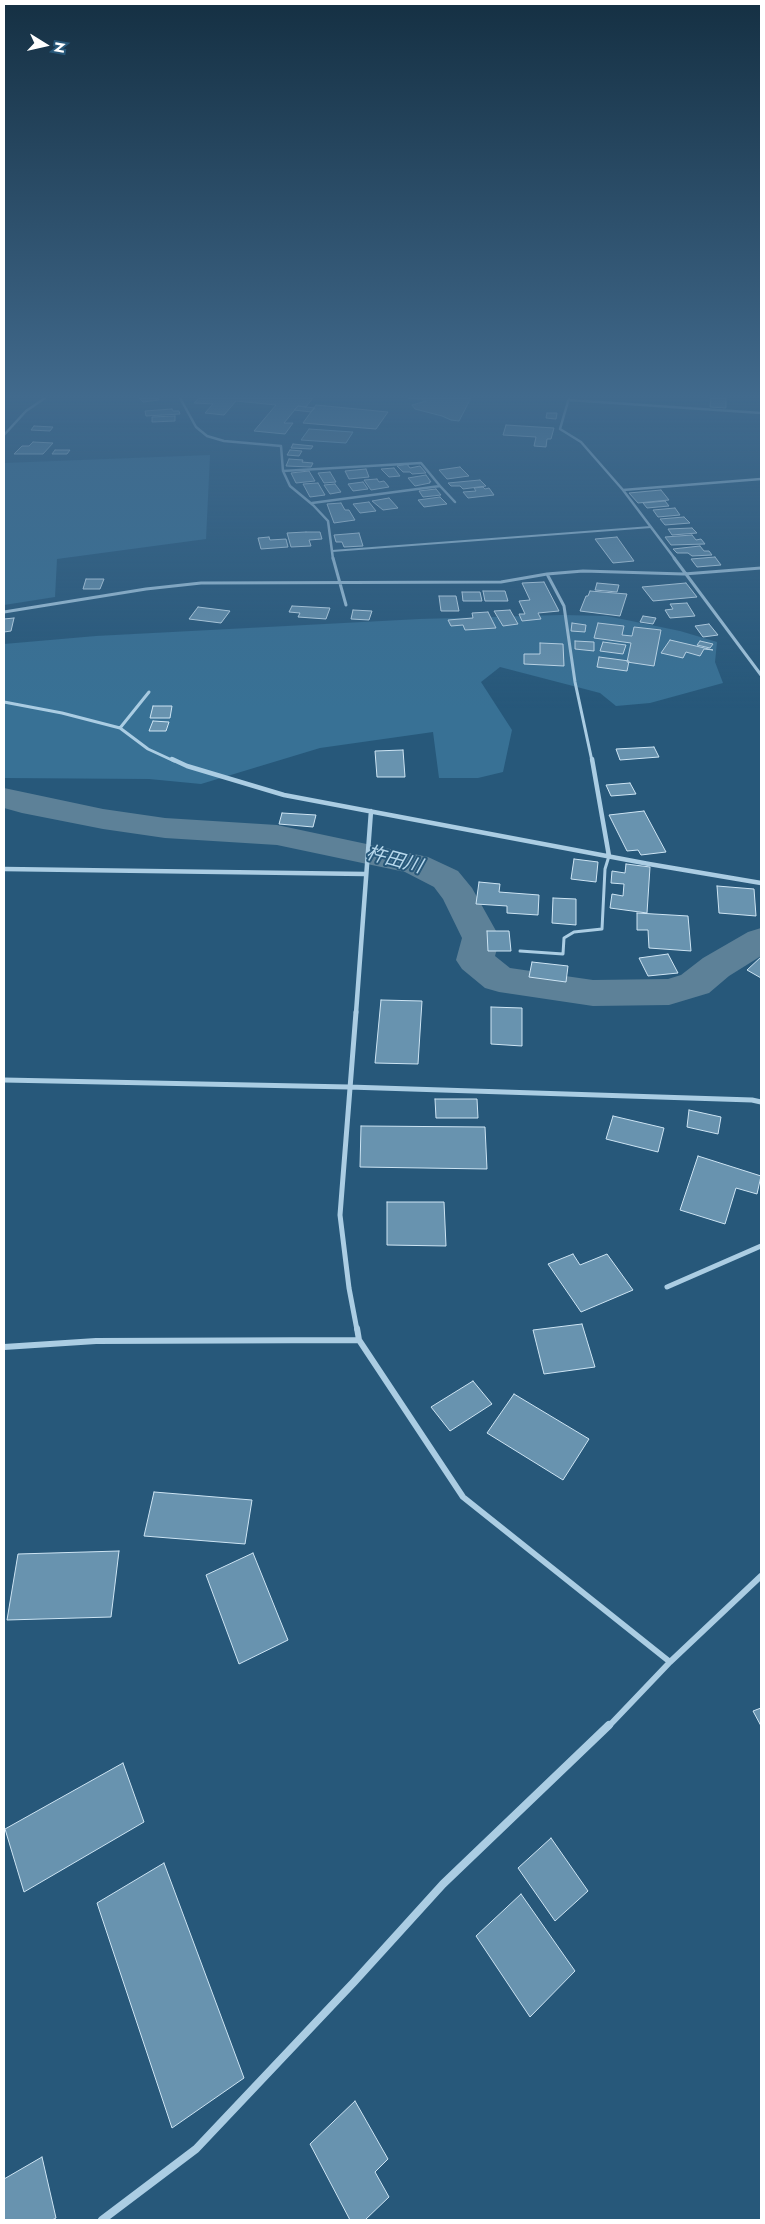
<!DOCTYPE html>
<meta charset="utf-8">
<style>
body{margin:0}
#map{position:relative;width:765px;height:2224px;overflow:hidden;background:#27587a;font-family:Jost,sans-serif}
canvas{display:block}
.frame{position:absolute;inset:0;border:5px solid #fff;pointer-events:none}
.north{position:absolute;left:20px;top:20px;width:50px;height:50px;-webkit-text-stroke:4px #27587a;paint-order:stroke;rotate:100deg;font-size:14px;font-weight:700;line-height:20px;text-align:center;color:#fff}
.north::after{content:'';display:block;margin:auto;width:18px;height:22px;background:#fff;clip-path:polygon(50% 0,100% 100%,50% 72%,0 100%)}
</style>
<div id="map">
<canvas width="765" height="2224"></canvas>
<div class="frame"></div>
<div class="north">N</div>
</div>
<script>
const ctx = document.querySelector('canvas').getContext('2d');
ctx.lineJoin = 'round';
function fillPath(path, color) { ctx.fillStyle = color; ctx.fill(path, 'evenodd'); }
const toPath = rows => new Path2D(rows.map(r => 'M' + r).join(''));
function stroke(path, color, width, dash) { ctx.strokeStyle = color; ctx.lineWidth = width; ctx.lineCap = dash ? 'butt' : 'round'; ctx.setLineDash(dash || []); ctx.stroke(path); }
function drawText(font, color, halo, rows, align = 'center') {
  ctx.font = font + ' Jost,"Noto Sans JP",sans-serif'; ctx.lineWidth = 4; ctx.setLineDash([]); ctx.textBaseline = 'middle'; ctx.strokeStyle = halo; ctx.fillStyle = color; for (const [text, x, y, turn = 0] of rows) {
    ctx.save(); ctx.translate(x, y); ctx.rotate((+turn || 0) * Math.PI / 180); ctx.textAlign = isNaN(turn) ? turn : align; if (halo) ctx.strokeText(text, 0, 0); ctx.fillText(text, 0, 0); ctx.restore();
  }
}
fillPath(toPath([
 [210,455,206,539,57,559,55,597,4,605,4,463],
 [562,615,607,616,680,631,717,642,715,662,723,683,650,703,616,706,600,693,500,667,481,682,512,730,503,772,478,778,439,778,433,732,320,748,201,784,149,779,4,778,4,644,96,636,420,619]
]), '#387195');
const water = toPath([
 [408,398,471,398,459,421,451,420,442,416,415,409,412,405,426,401,422,399,408,398],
 [309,429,352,432,353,432,346,443,301,440,309,429]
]);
fillPath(water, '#5d8198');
stroke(water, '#a0cae4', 1);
fillPath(toPath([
 [4,788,103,809,165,818,277,825,428,857,458,871,472,888,500,938,495,956,510,968,593,980,668,979,681,975,703,958,748,932,761,928,761,956,729,976,709,993,669,1005,593,1006,499,992,485,988,462,969,456,960,462,938,443,899,434,887,405,872,277,845,165,838,103,829,22,813,4,808,4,788]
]), '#5d8198');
const building = toPath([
 [139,398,158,398,159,400,143,402,139,398],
 [199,398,313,398,306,407,298,406,284,423,293,423,285,434,254,431,276,405,236,401,224,415,205,413,213,404,194,403,199,398],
 [711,398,726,398,726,408,710,407,711,398],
 [316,405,388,412,376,429,303,423,316,405],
 [298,406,306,407,315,408,311,412,294,410,298,406],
 [172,409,173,411,179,411,180,414,146,416,145,411,172,409],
 [547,413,557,413,556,419,546,418,547,413],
 [175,416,175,421,152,422,152,417,175,416],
 [506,425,554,428,551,439,547,439,546,447,534,446,536,437,503,435,506,425],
 [34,426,53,427,50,431,31,430,34,426],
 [33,442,53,443,43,454,14,454,22,446,29,446,33,442],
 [293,444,313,446,311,449,291,448,293,444],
 [55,450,70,450,67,454,52,454,55,450],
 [290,450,302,451,299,456,287,455,290,450],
 [289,459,303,460,302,462,313,463,311,467,286,466,289,459],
 [407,464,410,468,420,466,426,473,412,474,410,472,403,472,397,466,407,464],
 [460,467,469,476,447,479,439,470,460,467],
 [394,468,400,476,389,477,381,469,394,468],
 [366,469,369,477,349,479,345,471,366,469],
 [309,471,315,481,296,483,291,473,309,471],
 [330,472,336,482,324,483,318,473,330,472],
 [426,475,431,482,429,482,430,483,415,486,408,478,426,475],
 [377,479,379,482,384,481,389,487,371,490,364,480,377,479],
 [480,480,486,486,463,489,460,486,451,486,448,483,480,480],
 [363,482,368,489,353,491,348,484,363,482],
 [318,483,325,495,310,497,303,484,318,483],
 [335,484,341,492,330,494,324,485,335,484],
 [483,487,485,489,489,488,494,495,468,498,463,492,476,491,474,488,483,487],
 [436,489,441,495,423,497,419,491,436,489],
 [661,490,669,500,638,503,629,493,661,490],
 [440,497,447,504,424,507,418,500,440,497],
 [389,498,398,508,383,510,372,501,389,498],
 [665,501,669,506,647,508,643,503,665,501],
 [369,502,376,511,360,513,353,504,369,502],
 [341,503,345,510,349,510,355,520,334,523,327,504,341,503],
 [675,508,680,515,658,517,653,510,675,508],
 [684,517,690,523,665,525,660,519,684,517],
 [692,528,697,533,672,535,668,529,692,528],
 [306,532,320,532,322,539,309,540,311,546,291,547,287,533,306,532],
 [359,533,363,546,344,547,342,542,336,542,334,535,359,533],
 [692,535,696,540,701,539,705,544,671,545,665,537,692,535],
 [269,537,270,540,286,539,288,547,261,549,258,538,269,537],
 [617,537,634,561,613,563,595,539,617,537],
 [700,546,704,551,709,551,712,555,692,556,688,553,677,553,673,549,700,546],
 [715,557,721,565,697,567,691,559,715,557],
 [86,579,104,579,100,589,83,589,86,579],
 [544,582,559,611,538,613,541,619,522,621,519,614,525,614,519,601,530,600,522,583,544,582],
 [597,583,619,585,617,592,595,590,597,583],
 [686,583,697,597,653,601,642,587,686,583],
 [483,591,505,591,508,601,485,601,483,591],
 [590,591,627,594,620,616,580,611,586,596,588,596,590,591],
 [462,592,480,592,482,601,463,601,462,592],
 [439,596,456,596,459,611,441,611,439,596],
 [687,603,695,616,670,618,665,610,673,609,670,604,687,603],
 [292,606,330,608,326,619,298,617,300,613,289,612,292,606],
 [198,607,230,611,221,623,189,619,198,607],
 [353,610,372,611,369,620,351,619,353,610],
 [510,610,518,624,503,626,494,611,510,610],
 [488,612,496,628,465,630,463,625,451,626,448,620,473,618,472,613,488,612],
 [643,616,656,618,653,624,640,622,643,616],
 [14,618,11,631,4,632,4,619,14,618],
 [572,623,586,625,585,632,571,631,572,623],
 [598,623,624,626,622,635,632,636,634,627,661,630,654,666,627,662,631,643,594,638,598,623],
 [709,624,718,635,703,637,695,626,709,624],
 [670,640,713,650,704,649,700,656,686,652,683,658,661,653,670,640],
 [575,641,594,642,594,651,575,649,575,641],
 [700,641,713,644,710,648,697,645,700,641],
 [603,642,626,645,623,654,600,651,603,642],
 [540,643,563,644,564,666,524,664,524,654,540,654,540,643],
 [599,657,629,661,627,671,597,667,599,657],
 [153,706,172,706,170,718,150,718,153,706],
 [153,721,169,722,166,731,149,731,153,721],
 [654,747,659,757,620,760,616,749,654,747],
 [403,750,405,777,377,777,375,751,403,750],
 [630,783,636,794,611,796,606,785,630,783],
 [644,811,666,852,641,855,638,850,627,851,609,815,644,811],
 [282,813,316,815,313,827,279,824,282,813],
 [574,859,598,862,596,882,571,879,574,859],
 [626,864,650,867,647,913,610,908,612,894,623,896,624,884,611,883,612,871,625,873,626,864],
 [479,882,500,884,499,892,539,895,538,915,507,913,507,906,476,904,479,882],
 [717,886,754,889,756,916,719,913,717,886],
 [553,898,576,899,576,925,552,923,553,898],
 [637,913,688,916,691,951,649,948,648,930,637,930,637,913],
 [487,931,509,931,511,951,488,951,487,931],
 [668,954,678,973,648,976,639,958,668,954],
 [761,957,761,978,747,970,761,957],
 [532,962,568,966,566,982,529,977,532,962],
 [381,1000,422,1001,418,1064,375,1063,381,1000],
 [491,1007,522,1008,522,1046,491,1044,491,1007],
 [435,1099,477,1099,478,1118,436,1118,435,1099],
 [689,1110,721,1117,718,1134,687,1127,689,1110],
 [613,1116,664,1128,658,1152,606,1139,613,1116],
 [361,1126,485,1127,487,1169,360,1167,361,1126],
 [698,1156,761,1176,757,1194,736,1188,725,1224,680,1210,698,1156],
 [387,1202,444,1202,446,1246,387,1245,387,1202],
 [573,1254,580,1265,607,1254,633,1290,581,1312,548,1264,573,1254],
 [582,1324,595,1367,544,1374,533,1330,582,1324],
 [473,1381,492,1404,450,1431,431,1407,473,1381],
 [514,1394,589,1439,563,1480,487,1433,514,1394],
 [154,1492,252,1500,245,1544,144,1536,154,1492],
 [119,1551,111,1617,7,1620,18,1554,119,1551],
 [253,1553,288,1640,239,1664,206,1575,253,1553],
 [761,1708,761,1726,753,1711,761,1708],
 [123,1763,144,1822,24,1892,5,1829,123,1763],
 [551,1838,588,1891,555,1921,518,1868,551,1838],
 [164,1863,244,2078,172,2128,97,1903,164,1863],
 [521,1894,575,1971,530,2017,476,1936,521,1894],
 [355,2101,388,2159,375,2172,389,2197,365,2220,350,2220,310,2144,355,2101],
 [42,2157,56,2218,52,2220,4,2220,4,2179,42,2157]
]);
fillPath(building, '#6893af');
stroke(building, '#cde4f3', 1);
stroke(toPath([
 [332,551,651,527]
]), '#abcde3', 2);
stroke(toPath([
 [520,951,563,954,564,938,574,932,602,929,605,869,609,856]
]), '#abcde3', 3);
stroke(toPath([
 [180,398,196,427,207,436,224,441,281,446,283,471,290,486,313,505,328,521,333,559],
 [569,398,560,429,581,442,623,490,675,559],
 [569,400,761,413],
 [4,435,26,411,45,398],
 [283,471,421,463,440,486,312,503],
 [440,486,455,502],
 [623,490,761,479]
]), '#abcde3', 2.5);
stroke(toPath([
 [333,558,346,605],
 [674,558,761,675],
 [547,574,564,606,575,682,592,761],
 [4,612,146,589,201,583,501,582,547,574,583,571,684,574,761,568],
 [4,702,62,713,120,728,148,749,174,761],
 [120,728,149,692]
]), '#abcde3', 3);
stroke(toPath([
 [172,759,187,766,284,795,649,864,761,883],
 [592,759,609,856],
 [4,869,365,874],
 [356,1013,371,811]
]), '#abcde3', 4.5);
stroke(toPath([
 [356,1012,340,1215,349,1288,357,1330],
 [4,1080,349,1087,752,1100,761,1102],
 [667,1287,761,1246]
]), '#abcde3', 5);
stroke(toPath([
 [357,1328,359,1340,463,1497,670,1662],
 [4,1347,96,1341,359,1340],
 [608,1727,670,1662,761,1576]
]), '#abcde3', 6);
stroke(toPath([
 [102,2220,196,2149,354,1982,443,1884,609,1725]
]), '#abcde3', 8);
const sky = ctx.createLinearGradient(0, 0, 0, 709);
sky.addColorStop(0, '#153043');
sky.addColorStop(0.56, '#416a8d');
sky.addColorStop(1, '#416a8d00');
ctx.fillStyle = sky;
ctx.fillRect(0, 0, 765, 709);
drawText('italic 19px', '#b6d7eb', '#27587a', [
 ["杵田川",394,861,15]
]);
</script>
